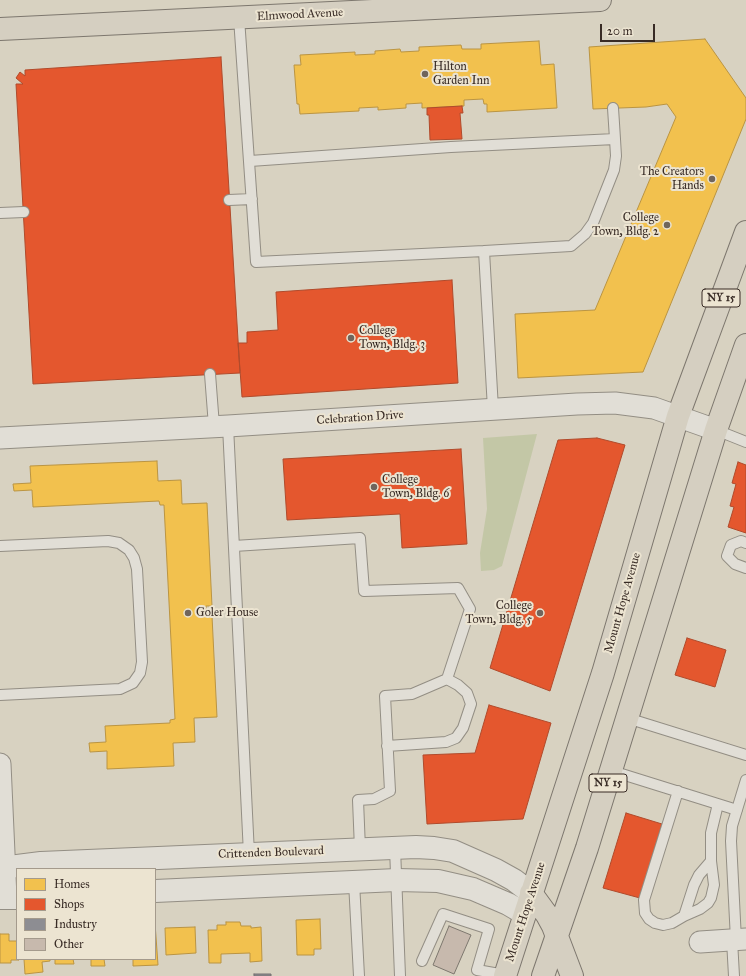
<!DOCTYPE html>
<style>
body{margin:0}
#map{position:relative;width:746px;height:976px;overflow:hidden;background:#d8d2c1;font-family:"IM FELL Great Primer",serif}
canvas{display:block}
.legend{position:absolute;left:16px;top:868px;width:140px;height:92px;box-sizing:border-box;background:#ece4d1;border:1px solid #a49a8c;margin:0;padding:5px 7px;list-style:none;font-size:12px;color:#382b25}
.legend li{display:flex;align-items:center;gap:8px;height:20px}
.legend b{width:20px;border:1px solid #a49a8c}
.scale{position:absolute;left:600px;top:24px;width:55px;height:18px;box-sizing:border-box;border:2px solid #382b25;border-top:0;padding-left:5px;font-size:12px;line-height:14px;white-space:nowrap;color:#382b25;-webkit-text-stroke:3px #ece4d1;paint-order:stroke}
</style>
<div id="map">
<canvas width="746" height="976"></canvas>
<ul class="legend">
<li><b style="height:11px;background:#f2c14e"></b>Homes</li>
<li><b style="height:11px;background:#e4572e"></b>Shops</li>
<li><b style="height:11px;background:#8d8d92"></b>Industry</li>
<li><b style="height:11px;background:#c7b9ad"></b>Other</li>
</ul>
<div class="scale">20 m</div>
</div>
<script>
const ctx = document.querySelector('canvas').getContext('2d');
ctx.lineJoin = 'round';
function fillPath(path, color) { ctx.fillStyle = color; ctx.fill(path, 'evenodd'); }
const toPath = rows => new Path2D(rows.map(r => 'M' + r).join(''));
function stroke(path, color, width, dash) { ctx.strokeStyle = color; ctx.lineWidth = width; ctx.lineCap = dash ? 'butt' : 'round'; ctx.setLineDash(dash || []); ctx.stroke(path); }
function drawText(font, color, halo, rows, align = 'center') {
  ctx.font = font + ' "IM FELL Great Primer",serif'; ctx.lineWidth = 4; ctx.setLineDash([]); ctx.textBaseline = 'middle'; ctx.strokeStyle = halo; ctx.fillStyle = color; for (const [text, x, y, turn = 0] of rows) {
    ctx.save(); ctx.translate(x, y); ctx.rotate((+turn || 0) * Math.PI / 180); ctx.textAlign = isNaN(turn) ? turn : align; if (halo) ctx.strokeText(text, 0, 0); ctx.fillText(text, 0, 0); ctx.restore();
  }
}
fillPath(toPath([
 [537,434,502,566,494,570,481,571,480,553,487,509,483,438]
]), '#c3c7a6');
const homes = toPath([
 [705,39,746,98,746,119,643,372,518,378,515,314,595,310,676,117,667,104,646,107,593,109,589,47,705,39],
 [539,41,541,65,554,64,557,108,487,112,487,104,484,104,483,99,464,100,464,106,422,108,422,103,406,104,406,108,378,110,378,107,359,108,359,111,300,114,299,104,297,104,294,65,301,65,300,55,355,52,355,55,375,54,375,51,400,49,401,52,419,51,419,47,461,45,462,49,481,49,481,44,539,41],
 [157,461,158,481,181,480,182,504,207,503,212,606,206,606,206,616,212,616,217,717,194,718,195,742,173,743,174,766,107,769,107,751,90,752,89,743,106,742,105,726,170,723,170,720,175,719,164,505,160,505,159,501,33,507,32,490,14,491,13,484,31,483,30,466,157,461],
 [320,919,321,949,314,949,314,955,297,955,296,920,320,919],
 [226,922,240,922,241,926,251,926,251,928,261,927,262,961,250,962,250,953,221,954,221,963,209,963,208,930,217,930,217,925,226,925,226,922],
 [155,923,158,965,133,966,133,959,155,959,155,923],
 [195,927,196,953,166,955,165,928,195,927],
 [0,934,9,934,9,941,17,941,17,959,19,960,11,960,11,963,0,963,0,934],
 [24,959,50,959,50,961,42,962,43,972,25,974,24,959],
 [55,959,73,959,74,964,55,964,55,959],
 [91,959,112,959,104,959,105,966,91,966,91,959]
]);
fillPath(homes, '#f2c14e');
stroke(homes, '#ba9442', 1);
const shops = toPath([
 [221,57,240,373,33,384,16,84,23,84,16,78,20,72,25,76,25,70,221,57],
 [462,106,463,113,460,113,462,139,430,140,429,115,427,115,427,108,462,106],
 [452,280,458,383,242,397,238,343,247,343,247,332,278,330,276,292,452,280],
 [597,438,625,445,550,691,490,668,558,440,597,438],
 [461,449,467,544,402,548,400,514,287,520,283,459,461,449],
 [738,462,746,465,746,533,728,527,734,507,730,506,736,484,732,483,738,462],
 [687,638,726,650,715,687,675,675,687,638],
 [489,705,551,723,523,819,427,824,423,755,475,753,489,705],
 [626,813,662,824,640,898,603,888,626,813]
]);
fillPath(shops, '#e4572e');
stroke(shops, '#b04a2b', 1);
const industry = toPath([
 [254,974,271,974,271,976,254,976,254,974]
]);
fillPath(industry, '#8d8d92');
stroke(industry, '#747071', 1);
const building = toPath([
 [449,926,471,935,454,974,433,965,449,926]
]);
fillPath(building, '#c7b9ad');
stroke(building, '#7d776e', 1);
const service = toPath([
 [239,18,256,262,484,251,571,246,585,234,593,223,614,170,616,156,615,139,451,147,250,161],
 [613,108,615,139],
 [229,200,252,199],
 [0,213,24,212],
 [484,251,493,409],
 [210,374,214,426],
 [228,426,249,854],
 [716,430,746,442],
 [746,543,741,541,731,545,727,556,735,564,746,568],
 [0,546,108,541,119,543,129,550,134,558,137,569,142,662,140,673,133,683,120,689,0,695],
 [234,546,360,538,364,591,458,588,470,609,447,679,412,694,385,696,390,791,374,799,358,800,360,849],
 [627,718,746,755],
 [387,746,446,742,456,738,463,728,471,704,467,693,458,685,447,679],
 [612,771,737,810],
 [678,791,644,900,645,913,649,919,655,923,663,925,672,923,684,916,694,885,699,875,711,861,711,833,718,804],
 [395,848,400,976],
 [354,882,359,976],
 [684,916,700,909,708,903,711,898,714,885,711,861],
 [732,940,734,976],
 [736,940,731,841,732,826,746,780],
 [422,961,443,914,489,929,477,970,505,975]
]);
const minor = toPath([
 [0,438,228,426,577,404,615,403,654,408,716,430],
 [0,764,6,898],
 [700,942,746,939]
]);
const tertiary = toPath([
 [0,868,41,863,416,847,434,848,453,851,496,870,514,880,531,893],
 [155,891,397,880,438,881,473,889,508,904,525,914],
 [0,898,17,898]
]);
const primary = toPath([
 [0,29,600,0],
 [531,893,547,915,553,926,572,976],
 [505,976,603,673,678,416,746,232],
 [543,976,587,848,716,430,746,345]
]);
stroke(service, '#938e84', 12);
stroke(minor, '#938e84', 23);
stroke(tertiary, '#938e84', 24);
stroke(primary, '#7d776e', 24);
stroke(service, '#e1ded6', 10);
stroke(minor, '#e1ded6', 21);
stroke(tertiary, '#e1ded6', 22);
stroke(primary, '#d5cfc1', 22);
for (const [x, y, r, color] of [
 [425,74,4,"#70655c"],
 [712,179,4,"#70655c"],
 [667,225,4,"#70655c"],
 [351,338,4,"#70655c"],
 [374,487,4,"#70655c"],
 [188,613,4,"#70655c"],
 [540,613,4,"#70655c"]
]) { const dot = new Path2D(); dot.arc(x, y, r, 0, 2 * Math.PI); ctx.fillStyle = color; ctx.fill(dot); stroke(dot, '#ece4d1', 1.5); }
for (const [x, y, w] of [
 [721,298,38],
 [608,783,38]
]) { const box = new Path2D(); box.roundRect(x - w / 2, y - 9, w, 18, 3); ctx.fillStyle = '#ece4d1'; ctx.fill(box); stroke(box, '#382b25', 1); }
drawText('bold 11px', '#382b25', null, [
 ["NY 15",721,298],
 ["NY 15",608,783]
]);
drawText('12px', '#382b25', '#ece4d1', [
 ["Elmwood Avenue",300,15,-3],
 ["Celebration Drive",360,418,-4],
 ["Mount Hope Avenue",623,603,-74],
 ["Crittenden Boulevard",271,853,-2],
 ["Mount Hope Avenue",526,912,-72]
]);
drawText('12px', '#382b25', '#ece4d1', [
 ["Hilton",433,67],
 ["Garden Inn",433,81],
 ["The Creators",704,172,"right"],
 ["Hands",704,186,"right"],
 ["College",659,218,"right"],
 ["Town, Bldg. 2",659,232,"right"],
 ["College",359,331],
 ["Town, Bldg. 3",359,345],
 ["College",382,480],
 ["Town, Bldg. 6",382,494],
 ["College",532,606,"right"],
 ["Town, Bldg. 5",532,620,"right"],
 ["Goler House",196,613]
], 'left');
</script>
